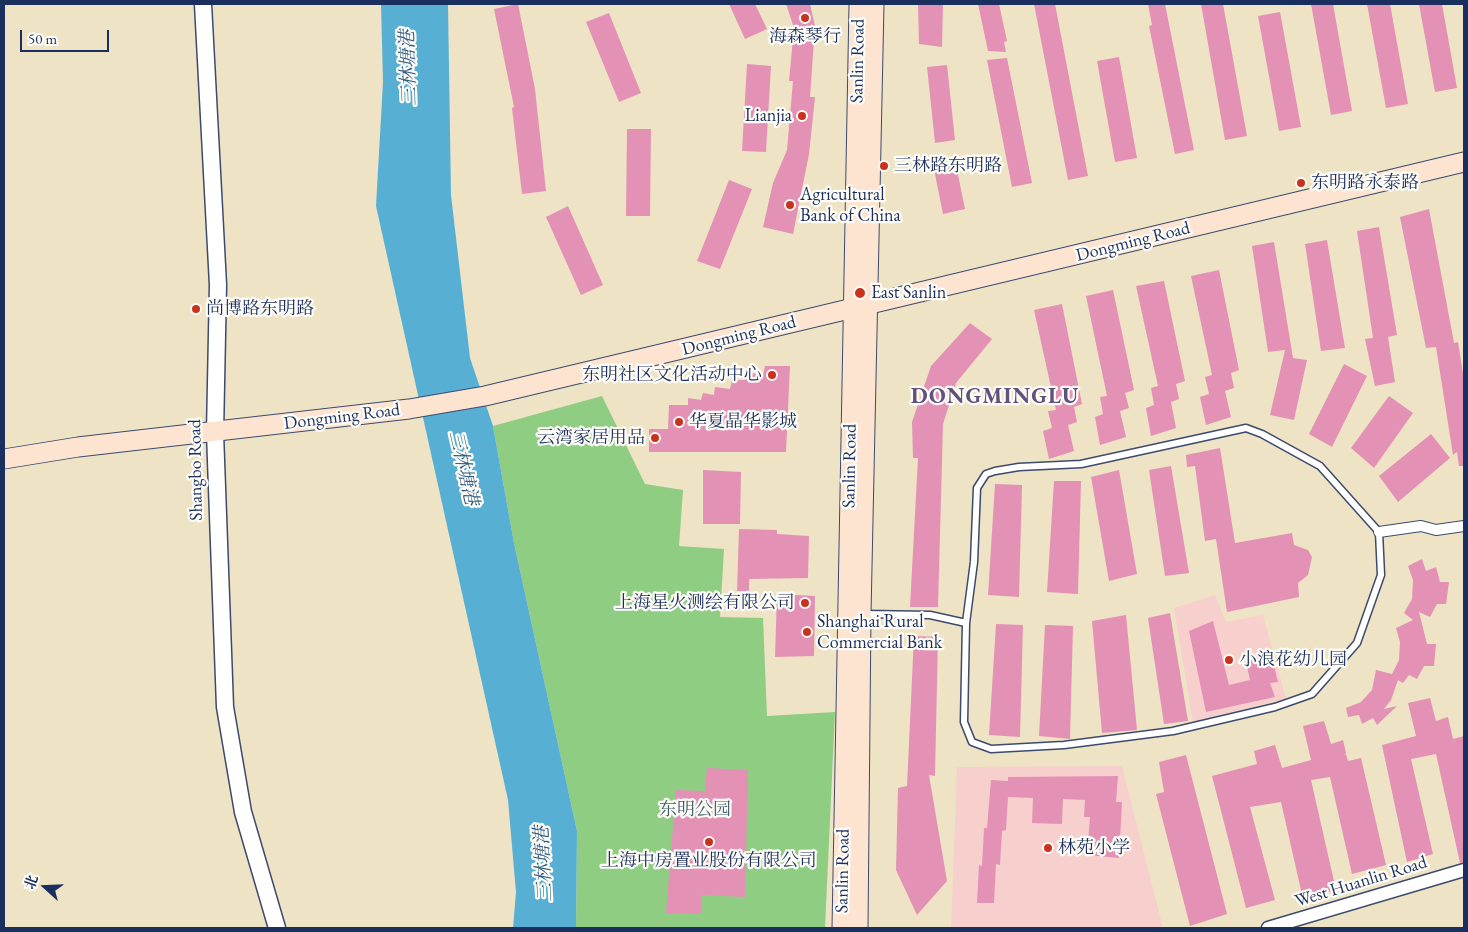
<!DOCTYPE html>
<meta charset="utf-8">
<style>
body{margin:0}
#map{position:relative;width:1468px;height:932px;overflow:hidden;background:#eee3c5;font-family:"EB Garamond","Noto Serif SC",serif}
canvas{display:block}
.frame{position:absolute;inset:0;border:5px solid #1b2f5e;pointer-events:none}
.north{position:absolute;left:20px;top:862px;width:50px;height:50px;-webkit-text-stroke:4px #fdfcf7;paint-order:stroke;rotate:290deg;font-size:14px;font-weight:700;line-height:20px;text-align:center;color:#1b2f5e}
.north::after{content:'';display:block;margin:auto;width:18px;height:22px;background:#1b2f5e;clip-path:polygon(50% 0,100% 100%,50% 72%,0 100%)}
.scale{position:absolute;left:20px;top:30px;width:89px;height:22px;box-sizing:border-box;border:2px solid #1b2f5e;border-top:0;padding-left:6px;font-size:15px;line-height:18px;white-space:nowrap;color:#1b2f5e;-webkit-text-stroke:4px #fdfcf7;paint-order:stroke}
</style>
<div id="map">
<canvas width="1468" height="932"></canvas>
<div class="frame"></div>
<div class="north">北</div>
<div class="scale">50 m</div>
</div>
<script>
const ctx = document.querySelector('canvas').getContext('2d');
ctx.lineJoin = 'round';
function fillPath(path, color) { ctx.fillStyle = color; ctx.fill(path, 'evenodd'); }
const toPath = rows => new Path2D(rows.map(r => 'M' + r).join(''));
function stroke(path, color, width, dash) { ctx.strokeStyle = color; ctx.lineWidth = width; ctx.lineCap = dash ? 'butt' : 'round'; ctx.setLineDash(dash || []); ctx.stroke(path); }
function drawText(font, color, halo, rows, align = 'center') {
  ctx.font = font + ' "EB Garamond","Noto Serif SC",serif'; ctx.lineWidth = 4.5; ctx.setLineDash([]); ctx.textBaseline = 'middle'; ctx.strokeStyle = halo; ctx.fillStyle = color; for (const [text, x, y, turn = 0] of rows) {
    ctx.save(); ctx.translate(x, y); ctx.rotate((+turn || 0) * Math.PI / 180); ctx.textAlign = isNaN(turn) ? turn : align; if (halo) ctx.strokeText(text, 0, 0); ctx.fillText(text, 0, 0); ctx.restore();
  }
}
fillPath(toPath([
 [1215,595,1226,622,1263,615,1286,699,1193,722,1174,608],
 [1122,766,1163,928,951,928,957,767]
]), '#f7d0ce');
fillPath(toPath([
 [602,396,645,484,683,490,679,546,724,549,720,617,763,618,767,716,835,712,825,928,576,928,577,831,514,543,493,426]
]), '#8fcd83');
fillPath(toPath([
 [381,4,448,4,451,195,470,358,493,426,514,543,577,831,576,928,513,928,516,892,508,800,376,206,383,82]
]), '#57b0d4');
fillPath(toPath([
 [518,4,535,89,546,191,522,194,512,108,514,107,494,9],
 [729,4,755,4,767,29,745,39],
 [786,4,810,4,815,26,810,97,815,97,809,154,793,234,763,227,773,183,787,150,793,81,789,81,794,28],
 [918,4,943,4,942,47,919,44],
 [978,4,999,4,1007,41,1004,42,1006,52,988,51],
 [1034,4,1055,4,1088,176,1068,180],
 [1148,4,1165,4,1194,150,1175,154,1149,26,1152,25],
 [1201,4,1223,4,1247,136,1225,140],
 [1311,4,1333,4,1352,111,1331,115],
 [1367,4,1390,4,1408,104,1386,108],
 [1419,4,1442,4,1457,88,1435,92],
 [1280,12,1301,127,1279,131,1258,16],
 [609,13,641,93,619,102,586,22],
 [1119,57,1137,158,1115,162,1097,61],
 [1007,58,1032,183,1012,187,987,60],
 [747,64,771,66,766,152,742,151],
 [947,65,955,140,935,143,927,67],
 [627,129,651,129,650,216,626,216],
 [956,165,965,209,943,214,934,169],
 [729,180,752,189,720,269,697,261],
 [568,206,603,285,581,295,546,217],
 [1429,209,1454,343,1458,342,1464,380,1464,466,1459,466,1457,452,1453,455,1436,347,1426,348,1400,217],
 [1379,227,1397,335,1388,337,1395,382,1375,386,1365,339,1373,338,1357,231],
 [1327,240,1345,348,1321,351,1305,244],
 [1274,242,1293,358,1307,360,1294,420,1270,415,1285,350,1268,352,1252,246],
 [1219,270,1239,370,1231,373,1234,388,1225,391,1231,417,1206,425,1200,397,1209,394,1205,377,1212,375,1191,276],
 [1164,281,1185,381,1176,384,1179,399,1171,402,1176,428,1151,436,1146,408,1154,405,1151,388,1158,386,1136,286],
 [1113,290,1134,390,1125,393,1129,408,1120,411,1126,437,1100,445,1095,417,1103,414,1100,397,1107,396,1086,296],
 [1062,304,1082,404,1074,407,1077,422,1068,425,1074,451,1049,459,1043,431,1052,428,1048,411,1056,410,1034,310],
 [970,323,992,339,956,383,943,424,938,607,910,607,918,458,913,458,912,422,931,366],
 [1344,364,1367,376,1332,447,1309,434],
 [765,366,790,366,786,452,649,452,649,429,668,429,669,405,688,405,688,398,701,400,703,393,714,395,715,387,730,389,732,380,744,380,746,372,763,375],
 [1389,396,1413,413,1374,468,1351,448],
 [1431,434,1450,458,1398,502,1379,476],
 [1220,448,1235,543,1292,533,1294,545,1308,550,1312,557,1308,575,1298,583,1299,597,1227,612,1216,539,1205,541,1195,466,1187,467,1186,455],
 [1171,466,1189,573,1165,576,1149,470],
 [703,470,741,472,740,524,703,524],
 [1119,470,1137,574,1109,581,1091,477],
 [1054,481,1081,481,1078,594,1047,592],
 [995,484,1022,485,1019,597,988,595],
 [739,529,777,530,777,534,809,536,808,578,749,579,749,591,737,591],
 [1422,559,1426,571,1436,567,1440,582,1449,582,1446,604,1437,604,1430,617,1419,612,1427,644,1436,644,1434,666,1424,666,1417,679,1409,675,1403,683,1398,680,1391,700,1384,709,1397,706,1377,725,1373,718,1362,724,1359,715,1348,717,1346,708,1361,702,1372,690,1376,670,1392,674,1399,660,1400,642,1396,628,1413,620,1404,613,1412,599,1413,580,1408,566],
 [777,594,815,596,814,656,775,657],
 [1170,613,1188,721,1164,724,1148,618],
 [1126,615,1137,730,1102,733,1092,621],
 [1213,621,1229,685,1250,680,1245,658,1270,651,1278,682,1270,683,1275,697,1206,712,1189,631],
 [996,624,1023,625,1020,737,989,735],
 [1045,625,1073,626,1070,739,1039,736],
 [914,636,938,637,935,776,929,775,947,881,917,915,896,870,898,788,907,786],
 [1430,698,1436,721,1448,717,1453,739,1464,736,1464,862,1460,863,1436,754,1411,759,1433,854,1407,862,1382,745,1416,736,1408,703],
 [1324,721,1331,744,1343,740,1346,753,1344,755,1346,754,1348,761,1361,758,1386,865,1352,874,1330,777,1311,780,1336,890,1303,899,1281,802,1250,807,1275,900,1246,908,1212,776,1257,764,1254,751,1275,745,1282,768,1311,760,1303,726],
 [1186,755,1227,914,1190,926,1156,794,1164,792,1159,762],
 [707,768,748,770,745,897,702,895,701,914,666,913,676,790,705,791],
 [1118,776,1116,802,1122,802,1119,858,1087,855,1090,817,1084,817,1085,800,1063,799,1062,824,1032,823,1033,798,1008,797,1006,830,1002,831,1000,865,996,864,994,903,977,903,979,865,982,866,984,828,987,828,991,780,1008,781,1008,777]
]), '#e491b6');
const service = toPath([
 [863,614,930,615,966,623,964,722,972,742,991,749,1064,745,1173,731,1275,707,1312,694,1357,643,1381,575,1379,532,1320,466,1262,434,1246,428,1081,464,1019,467,995,471,986,474,977,488,974,562,966,623]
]);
const pedestrian = toPath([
 [1379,532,1421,526,1436,530,1464,526]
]);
const minor = toPath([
 [1268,928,1464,870]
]);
const tertiary = toPath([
 [203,4,218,285,215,433,225,707,243,812,277,928]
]);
const secondary = toPath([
 [4,459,78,447,409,409,485,396,1464,162],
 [842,928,859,4],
 [858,928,861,614,874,4]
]);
stroke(service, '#3b4a6d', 9);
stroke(pedestrian, '#3b4a6d', 12);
stroke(minor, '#3b4a6d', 15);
stroke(tertiary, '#3b4a6d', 19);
stroke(secondary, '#3b4a6d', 21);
stroke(service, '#fff', 6);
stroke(pedestrian, '#fff', 10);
stroke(minor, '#fff', 12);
stroke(tertiary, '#fff', 16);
stroke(secondary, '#fde4d1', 19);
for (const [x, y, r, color] of [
 [805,18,5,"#c8321e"],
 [802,116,5,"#c8321e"],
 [884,166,5,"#c8321e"],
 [1301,183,5,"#c8321e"],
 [790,205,5,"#c8321e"],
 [860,293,6,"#c8321e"],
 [196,309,5,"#c8321e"],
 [772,375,5,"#c8321e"],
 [679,422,5,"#c8321e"],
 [655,438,5,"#c8321e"],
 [805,603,5,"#c8321e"],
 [807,632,5,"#c8321e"],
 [1229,660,5,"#c8321e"],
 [709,842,5,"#c8321e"],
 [1048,848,5,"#c8321e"]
]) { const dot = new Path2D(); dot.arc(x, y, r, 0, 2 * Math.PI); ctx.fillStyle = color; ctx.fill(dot); stroke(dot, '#fdfcf7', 2); }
drawText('18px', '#1b2f5e', '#fdfcf7', [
 ["海森琴行",805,37,"center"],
 ["Lianjia",792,116,"right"],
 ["三林路东明路",894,166],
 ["东明路永泰路",1311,183],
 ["Agricultural",800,195],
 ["Bank of China",800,216],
 ["East Sanlin",871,293],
 ["尚博路东明路",206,309],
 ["东明社区文化活动中心",762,375,"right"],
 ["华夏晶华影城",689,422],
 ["云湾家居用品",645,438,"right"],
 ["上海星火测绘有限公司",795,603,"right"],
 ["Shanghai Rural",817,622],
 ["Commercial Bank",817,643],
 ["小浪花幼儿园",1239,660],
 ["林苑小学",1058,848],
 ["上海中房置业股份有限公司",709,861,"center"]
], 'left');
drawText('18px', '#1b2f5e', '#fdfcf7', [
 ["Sanlin Road",858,61,-89],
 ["Dongming Road",1133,242,-14],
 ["Dongming Road",739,336,-14],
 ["Dongming Road",342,417,-7],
 ["Sanlin Road",850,466,-89],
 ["Shangbo Road",196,470,-91],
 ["Sanlin Road",843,871,-89],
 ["West Huanlin Road",1361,882,-17]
]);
drawText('18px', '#3e5e69', '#fdfcf7', [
 ["东明公园",695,810]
]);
drawText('italic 19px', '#305c87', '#fdfcf7', [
 ["三林塘港",409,68,-92],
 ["三林塘港",463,468,77],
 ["三林塘港",544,864,-93]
]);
ctx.letterSpacing = '1px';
drawText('bold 22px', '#61517d', '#fdfcf7', [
 ["DONGMINGLU",995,397]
]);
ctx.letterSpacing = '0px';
</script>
